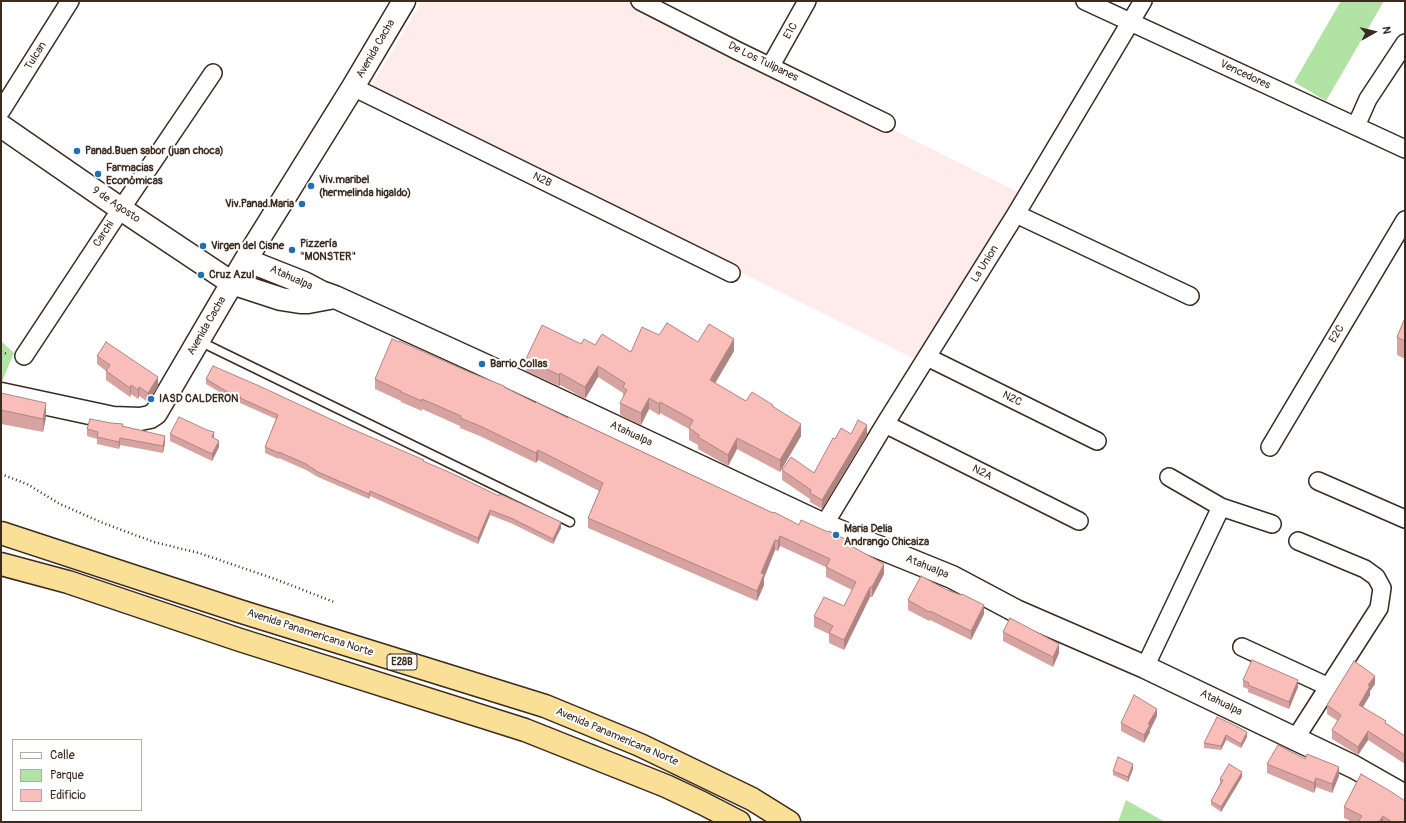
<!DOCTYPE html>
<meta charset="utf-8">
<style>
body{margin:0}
#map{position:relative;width:1406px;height:823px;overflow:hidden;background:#fff;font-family:Pangolin,sans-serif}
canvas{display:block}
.frame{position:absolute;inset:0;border:2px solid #3b2a1e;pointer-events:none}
.legend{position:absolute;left:12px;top:739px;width:130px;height:72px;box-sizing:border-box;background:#fff;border:1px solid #b1aaa5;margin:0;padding:5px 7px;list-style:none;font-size:12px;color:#3b2a1e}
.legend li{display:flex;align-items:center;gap:8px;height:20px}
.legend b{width:20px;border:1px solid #b1aaa5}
.north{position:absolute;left:1354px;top:12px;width:40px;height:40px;-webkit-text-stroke:3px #fff;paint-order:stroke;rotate:82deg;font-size:11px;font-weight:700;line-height:16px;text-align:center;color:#3b2a1e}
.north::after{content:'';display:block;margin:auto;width:14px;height:18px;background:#3b2a1e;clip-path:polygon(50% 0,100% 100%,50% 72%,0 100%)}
</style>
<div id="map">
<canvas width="1406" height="823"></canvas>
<div class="frame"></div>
<ul class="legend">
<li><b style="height:5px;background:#fff"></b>Calle</li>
<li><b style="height:11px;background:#b1e4a4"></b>Parque</li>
<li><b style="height:11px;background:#fabeba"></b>Edificio</li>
</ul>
<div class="north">N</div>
</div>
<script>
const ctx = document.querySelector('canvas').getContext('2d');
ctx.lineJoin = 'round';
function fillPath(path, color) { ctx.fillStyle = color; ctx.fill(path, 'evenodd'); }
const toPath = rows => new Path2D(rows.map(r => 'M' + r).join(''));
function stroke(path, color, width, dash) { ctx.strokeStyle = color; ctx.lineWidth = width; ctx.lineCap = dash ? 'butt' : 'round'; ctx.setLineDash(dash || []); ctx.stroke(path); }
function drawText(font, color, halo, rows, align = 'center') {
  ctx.font = font + ' Pangolin,sans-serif'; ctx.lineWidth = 4; ctx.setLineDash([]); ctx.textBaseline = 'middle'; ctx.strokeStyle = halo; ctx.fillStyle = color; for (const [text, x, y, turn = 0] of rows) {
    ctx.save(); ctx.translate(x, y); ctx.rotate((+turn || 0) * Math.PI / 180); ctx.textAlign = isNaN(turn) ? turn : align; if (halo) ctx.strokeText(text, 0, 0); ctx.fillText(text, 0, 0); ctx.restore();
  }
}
fillPath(toPath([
 [422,1,635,1,1018,192,915,359,370,88]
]), '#feecea');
fillPath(toPath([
 [1341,1,1384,1,1326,101,1294,82],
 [1,341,14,353,1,384],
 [1126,800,1165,822,1118,822]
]), '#b1e4a4');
const lane = toPath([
 [199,341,570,522]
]);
const street = toPath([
 [640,1,736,50,886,123],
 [1085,1,1405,149],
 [774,60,807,1],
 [353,87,731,273],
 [1,111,70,1],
 [1356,126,1368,99,1405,43],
 [1016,214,1190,296],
 [24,356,121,209,213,73],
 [927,357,1097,441],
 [885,424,1079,521],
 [1270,447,1405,220],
 [1169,477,1221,507,1272,524],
 [1318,481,1405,519],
 [824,525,885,424,1016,214,1143,1],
 [1242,647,1329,687],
 [1145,667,1221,507],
 [1295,739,1379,608,1382,588,1376,577,1365,569,1298,541]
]);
const secondary = toPath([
 [1,126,121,209,232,283,281,299,300,302,308,302,335,297],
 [246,260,304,283,321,292,335,297,482,364,824,525,952,577,1016,611,1145,667,1354,767,1405,796],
 [1,394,113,418,140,419,150,417,156,413,245,261,353,87,404,1]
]);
const highway = toPath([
 [1,533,239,611,545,706,640,745,752,799,789,822],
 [1,564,68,582,240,640,525,730,666,786,702,803,739,822]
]);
stroke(lane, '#3b2a1e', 11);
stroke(street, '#3b2a1e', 20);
stroke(secondary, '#3b2a1e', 25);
stroke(highway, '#3b2a1e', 25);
stroke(toPath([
 [1,352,8,354],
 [1,474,27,484,60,504,103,523,154,542,199,553,275,579,334,602]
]), '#3b2a1e', 2.5, [1, 3]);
stroke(lane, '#fff', 8);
stroke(street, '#fff', 17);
stroke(secondary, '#fff', 22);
stroke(highway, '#fadf96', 22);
fillPath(toPath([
 [1405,318,1405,359,1397,355,1397,337],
 [659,335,698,342,734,351,715,383,746,401,773,407,801,436,780,472,737,449,728,466,698,449,698,445,689,440,689,429,660,413,659,415,649,409,641,425,620,415,620,403,623,398,623,393,598,377,585,399,560,385,559,386,526,371,526,359,581,344,595,345,631,352],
 [97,356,158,386,148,402,139,396,138,399,131,394,130,397,106,380,106,371,97,364],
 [206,379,352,429,424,462,561,528,553,544,513,524,490,515,478,544,370,496,369,499,318,477,306,470,279,458,279,459,265,453,265,447,276,419,240,403,240,402,226,396,206,384],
 [375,379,504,388,536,403,773,513,799,525,845,543,884,574,872,597,870,597,844,650,829,643,829,634,814,627,814,616,844,606,852,590,826,577,826,567,780,546,778,551,775,550,764,578,764,585,757,601,588,528,588,518,599,491,538,460,536,463,480,436,460,428,460,426,422,409,422,411,401,402,401,401,375,389],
 [1,393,46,417,43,432,1,424],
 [123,426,165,443,163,453,120,445,119,449,97,444,97,439,87,436,87,429],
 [170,434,214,438,219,447,212,461,170,441],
 [851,434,867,435,822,509,810,502,810,499,782,480,782,470,814,473,835,439],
 [908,600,984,614,971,640,930,620,929,621,908,610],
 [1003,632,1059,653,1053,667,1003,641],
 [1243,680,1298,687,1289,709,1248,692,1248,689,1243,687],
 [1375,684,1370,691,1370,695,1363,707,1386,723,1405,736,1405,764,1368,740,1358,755,1332,739,1332,730,1338,721,1327,714,1327,705],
 [1157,716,1150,730,1150,732,1144,743,1121,731,1121,723],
 [1217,717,1247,737,1241,748,1226,740,1221,750,1204,748,1204,743],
 [1267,764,1339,776,1332,793,1316,787,1314,793,1267,773],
 [1133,769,1128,782,1113,775,1113,771],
 [1242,777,1221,812,1211,805,1211,801,1220,783,1220,779],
 [1344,807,1405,822,1352,822,1344,818]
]), '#d7a3a0');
fillPath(toPath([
 [734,339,734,351,710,392,710,380],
 [598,366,598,377,585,399,585,387],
 [560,373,560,385,559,386,559,375],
 [158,377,158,386,148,402,148,393],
 [131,385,131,394,130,397,130,388],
 [139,387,139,396,138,399,138,390],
 [649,398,649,409,641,425,641,413],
 [660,402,660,413,659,415,659,404],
 [46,403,46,417,43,432,43,419],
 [801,424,801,436,780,472,780,460],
 [867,425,867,435,822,509,822,500],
 [214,432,214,439,212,437],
 [165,436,165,443,163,453,163,446],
 [120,438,120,445,119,449,119,442],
 [737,438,737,449,728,466,728,455],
 [219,441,219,447,212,461,212,454],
 [538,450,538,460,536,463,536,453],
 [370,491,370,496,369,499,369,494],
 [490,510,490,515,478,544,478,538],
 [561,522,561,528,553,544,553,539],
 [780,536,780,546,778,551,778,541],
 [775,540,775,550,764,578,764,585,757,601,757,591,761,573],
 [884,564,884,574,872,597,872,587],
 [870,587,870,597,844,650,844,640],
 [984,605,984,614,971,640,971,631],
 [1059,644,1059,653,1053,667,1053,657],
 [1375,676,1375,684,1370,691,1370,695,1359,714,1359,705,1368,685],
 [1298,680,1298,687,1289,709,1289,702],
 [1157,709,1157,716,1150,730,1150,732,1144,743,1144,735,1148,724],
 [1368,731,1368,740,1358,755,1358,747],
 [1247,732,1247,737,1241,748,1241,744],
 [1226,735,1226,740,1221,750,1221,746],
 [1133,764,1133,769,1128,782,1128,777],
 [1339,767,1339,776,1332,793,1332,784],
 [1242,772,1242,777,1221,812,1221,807],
 [1316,778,1316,787,1314,793,1314,783],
 [1383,816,1383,822,1379,822]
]), '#af8582');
const building = toPath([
 [1405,318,1405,341,1397,337,1405,318],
 [667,323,698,342,709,324,734,339,710,380,746,401,752,392,773,405,772,406,801,424,780,460,737,438,728,455,698,437,699,435,689,428,693,420,660,402,659,404,649,398,641,413,620,403,627,390,623,387,625,383,598,366,585,387,560,373,559,375,526,359,542,325,581,344,584,339,595,345,602,334,631,352,642,327,659,335,667,323],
 [392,339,399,342,399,341,469,372,504,386,504,387,536,403,536,402,568,418,568,417,773,513,774,512,799,525,801,520,828,532,829,531,845,539,844,542,884,564,872,587,870,587,844,640,829,633,833,626,814,616,824,597,844,606,856,582,826,567,830,559,780,536,778,541,775,540,761,573,764,574,757,591,588,518,603,483,538,450,536,453,480,426,460,418,461,416,422,399,422,401,401,392,401,391,375,379,392,339],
 [106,342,158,377,148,393,139,387,138,390,131,385,130,388,106,371,110,365,97,356,106,342],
 [213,366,257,385,352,429,424,460,423,461,451,473,499,496,500,494,561,522,553,539,513,519,490,510,478,538,370,491,369,494,318,472,306,464,279,452,279,453,265,447,278,415,240,398,241,397,226,391,206,379,213,366],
 [1,393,46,403,43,419,1,410,1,393],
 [179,417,207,430,214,432,212,437,219,441,212,454,170,434,179,417],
 [90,419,111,423,123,424,122,426,165,436,163,446,120,438,119,442,97,437,98,432,87,429,90,419],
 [858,420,867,425,822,500,810,493,811,490,782,470,791,457,814,473,833,438,835,439,841,428,851,434,858,420],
 [921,576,947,590,961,595,962,594,984,605,971,631,930,611,929,612,908,600,921,576],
 [1010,618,1059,644,1053,657,1003,632,1010,618],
 [1252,660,1298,680,1289,702,1248,685,1249,683,1243,680,1252,660],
 [1354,661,1375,676,1368,685,1370,686,1359,705,1386,721,1385,723,1405,736,1405,755,1368,731,1358,747,1332,730,1341,715,1327,705,1354,661],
 [1134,695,1157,709,1148,724,1150,725,1144,735,1121,723,1134,695],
 [1217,717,1234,725,1247,732,1241,744,1226,735,1221,746,1204,743,1217,717],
 [1278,745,1305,759,1307,754,1339,767,1332,784,1316,778,1314,783,1267,764,1278,745],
 [1118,757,1133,764,1128,777,1113,771,1118,757],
 [1229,764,1242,772,1221,807,1211,801,1223,780,1220,779,1229,764],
 [1361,774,1390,791,1405,801,1405,822,1392,822,1383,816,1379,822,1358,822,1362,816,1344,807,1361,774]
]);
fillPath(building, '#fabeba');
stroke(building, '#af8582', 1);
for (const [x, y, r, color] of [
 [77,151,4,"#1f6fb2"],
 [98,174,4,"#1f6fb2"],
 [311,186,4,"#1f6fb2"],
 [302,204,4,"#1f6fb2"],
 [203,246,4,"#1f6fb2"],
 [292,250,4,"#1f6fb2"],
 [201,275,4,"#1f6fb2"],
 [482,364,4,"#1f6fb2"],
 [151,399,4,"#1f6fb2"],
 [836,535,4,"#1f6fb2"]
]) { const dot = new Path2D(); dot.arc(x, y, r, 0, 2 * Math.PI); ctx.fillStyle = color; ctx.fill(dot); stroke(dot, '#fff', 1.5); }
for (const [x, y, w] of [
 [402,662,30]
]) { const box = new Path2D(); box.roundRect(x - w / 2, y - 8, w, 16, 3); ctx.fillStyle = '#fff'; ctx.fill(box); stroke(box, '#3b2a1e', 1); }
drawText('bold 10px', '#3b2a1e', null, [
 ["E28B",402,662]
]);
drawText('11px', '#3b2a1e', '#fff', [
 ["E1C",791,31,-61],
 ["Avenida Cacha",376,49,-60],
 ["Tulcan",36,56,-58],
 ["De Los Tulipanes",763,62,26],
 ["Vencedores",1245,75,25],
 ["N2B",542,180,26],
 ["9 de Agosto",116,205,34],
 ["Carchi",104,234,-57],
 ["La Union",985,264,-58],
 ["Atahualpa",291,278,24],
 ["Avenida Cacha",207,326,-60],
 ["E2C",1337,334,-59],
 ["N2C",1012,399,26],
 ["Atahualpa",631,434,25],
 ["N2A",982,473,27],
 ["Atahualpa",927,567,22],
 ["Avenida Panamericana Norte",310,633,18],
 ["Atahualpa",1221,703,26],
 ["Avenida Panamericana Norte",617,737,23]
]);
drawText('bold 11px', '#3b2a1e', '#fff', [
 ["Panad.Buen sabor (juan choca)",85,151],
 ["Farmacias",106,168],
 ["Económicas",106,181],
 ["Viv.maribel",319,180],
 ["(hermelinda higaldo)",319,193],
 ["Viv.Panad.Maria",294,204,"right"],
 ["Pizzería",300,244],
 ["\"MONSTER\"",300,257],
 ["Virgen del Cisne",211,246],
 ["Cruz Azul",209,275],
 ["Barrio Collas",490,364],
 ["IASD CALDERON",159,399],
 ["Maria Delia",844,529],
 ["Andrango Chicaiza",844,542]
], 'left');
</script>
